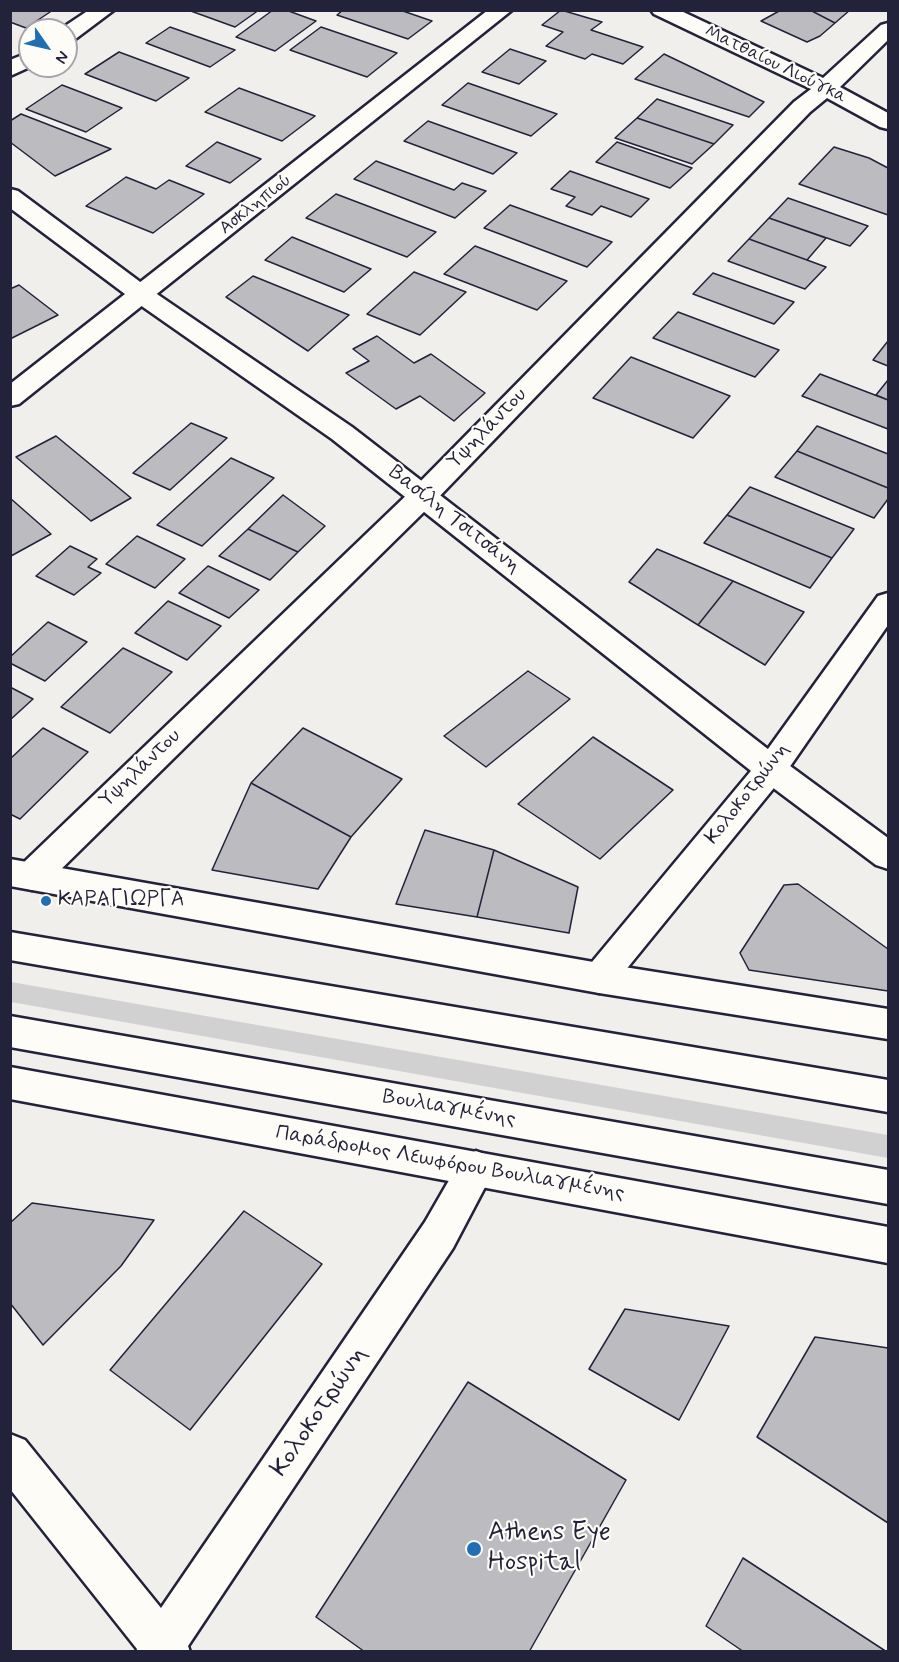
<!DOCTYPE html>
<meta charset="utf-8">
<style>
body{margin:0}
#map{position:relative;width:899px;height:1662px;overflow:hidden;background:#f0efec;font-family:Mynerve,sans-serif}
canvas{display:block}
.frame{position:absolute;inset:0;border:12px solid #22223b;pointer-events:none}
.north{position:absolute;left:18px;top:18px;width:60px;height:60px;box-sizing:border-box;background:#fdfcf7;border:2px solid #a5a5ac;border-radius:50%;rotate:124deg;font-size:16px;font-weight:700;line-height:24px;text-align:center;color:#22223b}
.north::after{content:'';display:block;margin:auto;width:21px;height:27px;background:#1f6fb2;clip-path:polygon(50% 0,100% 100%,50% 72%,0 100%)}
</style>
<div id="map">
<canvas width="899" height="1662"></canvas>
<div class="frame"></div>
<div class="north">N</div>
</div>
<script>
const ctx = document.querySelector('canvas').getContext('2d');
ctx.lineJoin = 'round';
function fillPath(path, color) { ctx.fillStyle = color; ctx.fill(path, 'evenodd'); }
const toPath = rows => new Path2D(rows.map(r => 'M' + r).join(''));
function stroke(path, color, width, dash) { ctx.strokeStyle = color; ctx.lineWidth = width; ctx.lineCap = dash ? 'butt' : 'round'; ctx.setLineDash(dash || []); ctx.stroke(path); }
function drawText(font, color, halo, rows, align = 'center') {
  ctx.font = font + ' Mynerve,sans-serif'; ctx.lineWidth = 4.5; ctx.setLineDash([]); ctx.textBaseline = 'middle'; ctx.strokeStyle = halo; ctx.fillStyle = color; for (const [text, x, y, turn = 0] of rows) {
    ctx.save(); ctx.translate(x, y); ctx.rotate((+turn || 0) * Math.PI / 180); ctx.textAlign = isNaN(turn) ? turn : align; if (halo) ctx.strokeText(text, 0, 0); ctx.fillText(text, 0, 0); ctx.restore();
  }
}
fillPath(toPath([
 [11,982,888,1135,888,1158,11,1002]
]), '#d2d1d1');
const building = toPath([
 [10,10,53,10,26,28,10,22,10,10],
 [188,10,259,10,235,27,188,10],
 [273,10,286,10,316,21,275,51,236,37,273,10],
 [343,10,400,10,432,21,408,39,337,15,343,10],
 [561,10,602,22,591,30,643,47,623,64,592,54,585,59,546,46,563,32,542,25,561,10],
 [781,10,810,10,835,23,820,36,807,42,761,21,781,10],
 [810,10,850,10,835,23,810,10],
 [170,27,235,50,210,67,146,43,170,27],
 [321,27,397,53,367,77,290,50,321,27],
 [510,49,546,61,519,84,482,72,510,49],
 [119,52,189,78,156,101,85,74,119,52],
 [664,54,764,102,749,117,635,79,664,54],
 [468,83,557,114,531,136,442,105,468,83],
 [62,85,122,108,86,132,26,109,62,85],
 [239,88,315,116,282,141,205,112,239,88],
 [657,99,733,125,714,144,637,118,657,99],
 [21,114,111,149,55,176,10,142,10,121,21,114],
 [637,118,714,144,692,164,615,138,637,118],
 [428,121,517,153,493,174,404,141,428,121],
 [217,142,261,159,230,183,186,166,217,142],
 [617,142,692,168,670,188,596,162,617,142],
 [834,147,869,158,888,168,888,215,799,184,834,147],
 [376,161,454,190,462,183,486,191,455,218,354,179,376,161],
 [570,171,649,199,631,217,601,206,592,215,566,206,575,197,551,189,570,171],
 [126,177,156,189,169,180,204,194,153,233,86,206,126,177],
 [336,194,436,232,407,257,306,218,336,194],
 [788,198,868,226,850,246,769,218,788,198],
 [510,205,612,242,587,267,484,228,510,205],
 [769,218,826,238,807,260,749,239,769,218],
 [292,237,371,269,344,292,265,260,292,237],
 [749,239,807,260,826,267,805,289,728,261,749,239],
 [475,246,567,281,537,310,444,274,475,246],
 [414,272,466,292,420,335,367,314,414,272],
 [713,273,794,302,774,324,693,294,713,273],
 [253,276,349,315,308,351,226,297,253,276],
 [19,285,58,315,10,339,10,289,19,285],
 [678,312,779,350,755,377,653,338,678,312],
 [377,336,414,363,431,354,485,393,454,421,420,396,396,409,346,373,369,361,353,349,377,336],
 [888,341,888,366,873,360,888,341],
 [631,357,730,396,693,438,593,398,631,357],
 [820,374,888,400,888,429,802,396,820,374],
 [888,380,888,400,876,395,888,380],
 [191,423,227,438,170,490,133,473,191,423],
 [817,426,888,454,888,488,797,451,817,426],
 [56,436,131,498,91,521,16,457,56,436],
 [797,451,888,488,888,499,874,518,775,477,797,451],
 [231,458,274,478,202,546,157,525,231,458],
 [750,487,854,529,832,558,727,515,750,487],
 [283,495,325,526,298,552,248,529,283,495],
 [10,498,51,534,11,556,10,555,10,498],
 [727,515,832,558,810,588,704,543,727,515],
 [248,529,298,552,270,580,219,556,248,529],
 [137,536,185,559,155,588,106,564,137,536],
 [70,546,97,559,88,567,101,573,74,595,36,576,70,546],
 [657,549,733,581,698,625,629,582,657,549],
 [208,566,259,590,229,618,179,593,208,566],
 [733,581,804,612,765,665,698,625,733,581],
 [168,601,221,626,187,660,135,633,168,601],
 [48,622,87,642,45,681,10,663,10,657,48,622],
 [123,648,172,672,110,733,61,707,123,648],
 [528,671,570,699,486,767,444,736,528,671],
 [10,687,33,699,10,720,10,687],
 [43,728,88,752,20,819,10,814,10,759,43,728],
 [303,728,402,779,351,837,251,783,303,728],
 [593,737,673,790,600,859,518,804,593,737],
 [251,783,351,837,318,889,212,870,251,783],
 [425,830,494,850,477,917,396,904,425,830],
 [494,850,578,887,569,933,477,917,494,850],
 [798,884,888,949,888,991,749,970,740,953,784,885,798,884],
 [32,1203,154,1220,121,1266,43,1345,10,1303,10,1223,32,1203],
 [244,1211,322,1264,190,1430,110,1370,244,1211],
 [625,1309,729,1326,679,1420,589,1369,625,1309],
 [815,1337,888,1348,888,1523,757,1437,815,1337],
 [468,1382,626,1480,529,1652,365,1652,316,1617,468,1382],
 [743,1558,887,1652,744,1652,706,1626,743,1558]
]);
fillPath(building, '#bcbcc0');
stroke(building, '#22223b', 1.5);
const street = toPath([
 [89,10,114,10,74,40,66,41,66,30,59,30,89,10],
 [488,10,512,10,19,404,10,406,10,384,488,10],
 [651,10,679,10,823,78,881,25,888,23,888,40,840,87,888,113,888,129,880,127,827,98,810,112,434,502,44,886,32,890,20,886,15,876,20,866,414,488,794,102,811,89,654,14,651,10],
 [30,52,30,66,32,66,10,76,10,60,30,52],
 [888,593,888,625,782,778,611,988,599,993,587,988,581,978,587,968,760,760,878,596,888,593],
 [476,1151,489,1156,495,1168,453,1248,188,1646,190,1652,136,1652,137,1649,10,1489,10,1434,25,1440,161,1608,425,1222,463,1156,476,1151]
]);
const secondary = toPath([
 [10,189,18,191,151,290,352,427,782,760,888,838,888,869,876,865,760,778,332,439,133,300,10,208,10,189],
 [10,859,599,963,888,1009,888,1039,599,993,10,886,10,859],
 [10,1067,888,1227,888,1263,10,1099,10,1067]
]);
const primary = toPath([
 [10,932,888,1080,888,1112,10,960,10,932],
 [10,1016,888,1170,888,1204,10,1047,10,1016]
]);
stroke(street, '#22223b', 5);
stroke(secondary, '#22223b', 5);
stroke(primary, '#22223b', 5);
fillPath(street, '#fdfcf7');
fillPath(secondary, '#fdfcf7');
fillPath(primary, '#fdfcf7');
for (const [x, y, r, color] of [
 [46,901,6,"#1f6fb2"],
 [474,1549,8,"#1f6fb2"]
]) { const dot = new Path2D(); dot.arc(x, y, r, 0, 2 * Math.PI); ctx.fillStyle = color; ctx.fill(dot); stroke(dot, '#fdfcf7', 2); }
drawText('18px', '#22223b', '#fdfcf7', [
 ["Ματθαίου Λιούγκα",775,65,26],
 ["Ασκληπιού",256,205,-38]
]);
drawText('21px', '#22223b', '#fdfcf7', [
 ["Υψηλάντου",488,429,-46],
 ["Βασίλη Τσιτσάνη",454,520,38],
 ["Υψηλάντου",141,769,-44],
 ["Κολοκοτρώνη",748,794,-52],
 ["Βουλιαγμένης",449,1109,10],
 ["Παράδρομος Λεωφόρου Βουλιαγμένης",450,1164,10]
]);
drawText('21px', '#22223b', '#fdfcf7', [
 ["ΚΑΡΑΓΙΩΡΓΑ",58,901]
], 'left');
drawText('26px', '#22223b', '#fdfcf7', [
 ["Κολοκοτρώνη",320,1412,-56]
]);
drawText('26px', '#22223b', '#fdfcf7', [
 ["Athens Eye",488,1534],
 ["Hospital",488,1564]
], 'left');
</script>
